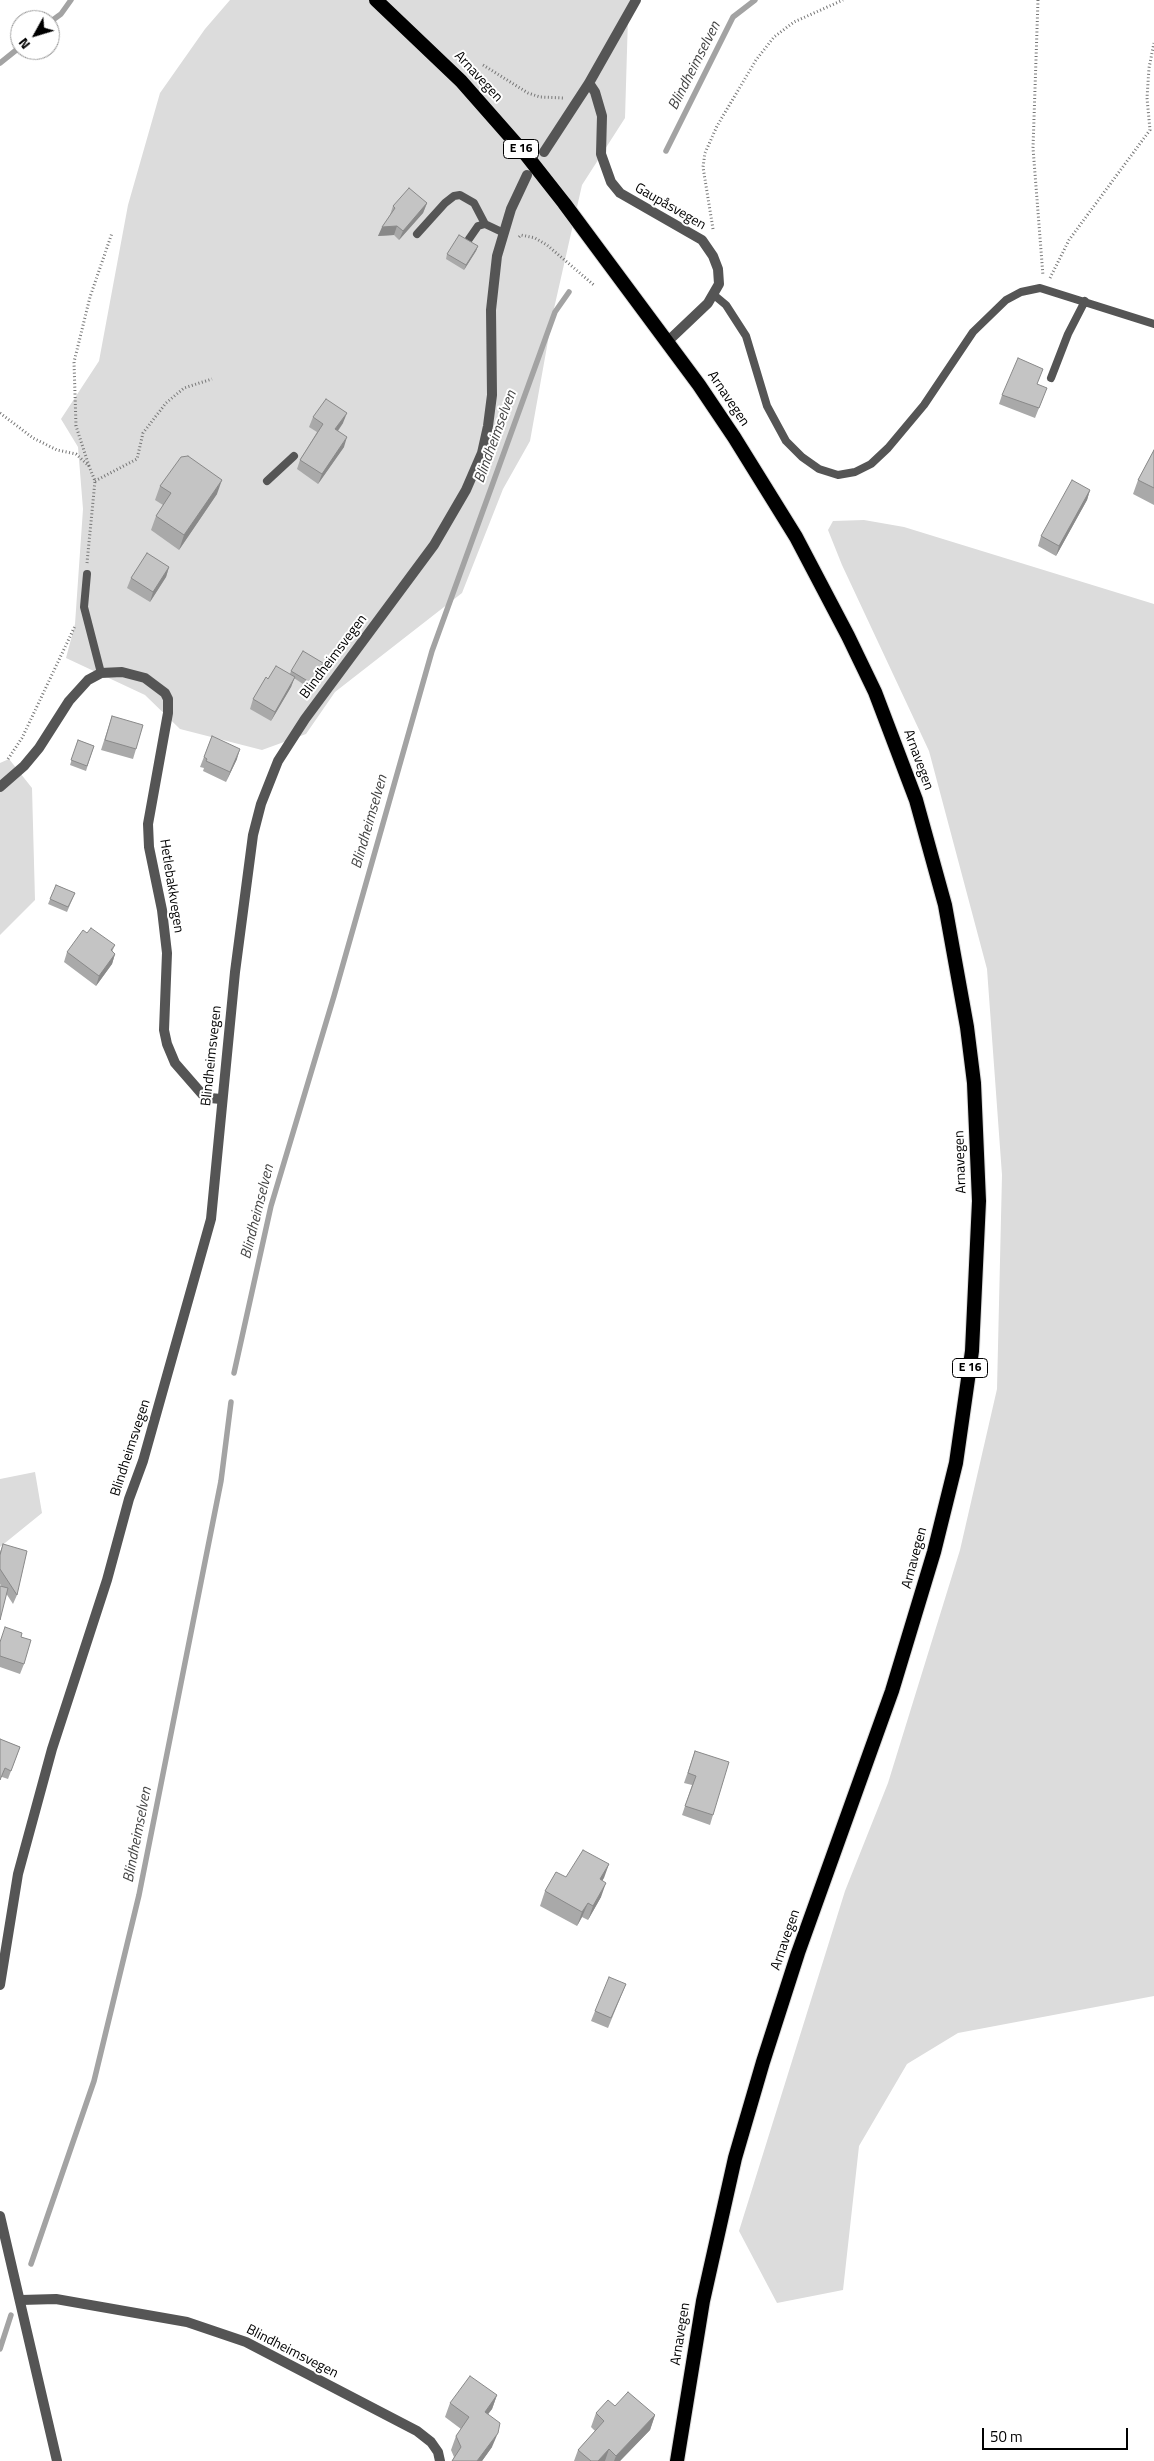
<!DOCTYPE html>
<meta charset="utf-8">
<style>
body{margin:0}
#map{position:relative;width:1154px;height:2461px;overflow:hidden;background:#fff;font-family:"Titillium Web",sans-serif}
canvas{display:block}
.north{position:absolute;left:10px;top:10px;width:50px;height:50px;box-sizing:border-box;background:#fff;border:1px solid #999;border-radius:50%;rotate:231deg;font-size:14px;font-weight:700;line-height:20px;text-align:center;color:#000}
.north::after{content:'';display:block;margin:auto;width:18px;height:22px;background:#000;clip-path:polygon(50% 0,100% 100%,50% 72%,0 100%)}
.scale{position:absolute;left:982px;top:2428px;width:146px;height:22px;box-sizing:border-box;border:2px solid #000;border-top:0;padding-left:6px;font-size:15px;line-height:18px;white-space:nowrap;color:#000;-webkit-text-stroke:4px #fff;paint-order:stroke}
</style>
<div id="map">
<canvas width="1154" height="2461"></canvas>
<div class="north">N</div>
<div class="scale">50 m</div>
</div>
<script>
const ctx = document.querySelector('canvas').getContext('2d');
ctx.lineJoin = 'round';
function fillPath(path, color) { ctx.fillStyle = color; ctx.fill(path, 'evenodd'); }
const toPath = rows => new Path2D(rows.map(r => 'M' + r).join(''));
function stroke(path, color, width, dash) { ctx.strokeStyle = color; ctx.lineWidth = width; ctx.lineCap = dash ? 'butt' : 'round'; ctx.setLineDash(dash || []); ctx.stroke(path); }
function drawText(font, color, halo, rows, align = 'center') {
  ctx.font = font + ' "Titillium Web",sans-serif'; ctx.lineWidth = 4; ctx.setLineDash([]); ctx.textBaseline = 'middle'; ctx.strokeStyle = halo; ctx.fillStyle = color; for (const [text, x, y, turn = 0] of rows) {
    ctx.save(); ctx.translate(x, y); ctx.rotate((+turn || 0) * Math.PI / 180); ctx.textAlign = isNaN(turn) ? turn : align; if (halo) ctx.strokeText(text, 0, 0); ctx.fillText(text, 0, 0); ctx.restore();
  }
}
fillPath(toPath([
 [230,0,638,0,628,17,625,118,582,185,553,313,530,441,503,489,462,593,335,692,306,734,262,750,180,729,145,695,66,658,75,624,83,509,78,447,61,419,99,361,128,205,160,93,205,29],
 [864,520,904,527,1154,604,1154,1996,958,2033,907,2064,859,2146,843,2290,777,2303,739,2231,845,1891,888,1783,960,1550,997,1389,1002,1175,987,969,929,751,842,565,828,530,833,521],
 [9,759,32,788,35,900,0,935,0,763],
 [35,1472,42,1513,0,1547,0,1479]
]), '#dcdcdc');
stroke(toPath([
 [50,22,61,14,71,0],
 [0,63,20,47],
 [666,151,733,17,755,0],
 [234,1373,271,1206,334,996,432,651,555,312,569,292],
 [31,2264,94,2081,139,1895,221,1481,231,1402],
 [0,2349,11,2315]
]), '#a3a3a3', 5.5);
const trunk = toPath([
 [376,0,461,81,527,156,564,203,699,385,734,437,796,537,848,636,875,692,916,800,945,905,967,1027,974,1083,979,1201,972,1351,956,1463,934,1552,892,1691,798,1953,763,2062,735,2158,703,2301,677,2461]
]);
stroke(trunk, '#dbdbdb', 16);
stroke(toPath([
 [1038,0,1033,148,1043,276],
 [483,65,528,93,540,97,564,98],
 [713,229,703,167,705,153,717,126,756,60,774,37,794,22,843,0],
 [519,237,521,235,535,238,547,245,595,286],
 [1050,278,1069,240,1150,130,1147,98,1149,68,1154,43],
 [0,413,33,438,57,450,76,454,89,466,95,481,87,563],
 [89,466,76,426,74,362,90,297,112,233],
 [95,481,137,459,143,433,166,403,184,388,212,379],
 [8,759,22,738,75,626]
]), '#777', 3, [1, 2.5]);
stroke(toPath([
 [417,234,445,203,454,196,460,195,474,203,485,224],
 [469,239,478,226,485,224,504,233],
 [714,295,726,305,746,336,767,406,786,441,802,457,819,469,838,475,855,472,871,464,888,448,924,405,973,332,1006,300,1021,292,1040,288,1154,324],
 [1051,378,1068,334,1085,301],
 [267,481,294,456],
 [87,574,84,607,101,673]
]), '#555', 8);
stroke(toPath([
 [0,787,24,766,39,748,69,701,88,680,101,673,122,672,145,678,165,693,168,699,168,713,148,824,149,847,162,910,167,953,164,1030,167,1044,175,1063,202,1094,210,1098,221,1099],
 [21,2300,56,2299,187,2322,246,2342,417,2431,431,2442,438,2452,440,2461]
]), '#555', 10);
stroke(toPath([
 [589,83,595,92,602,116,601,154,611,182,620,193,702,240,713,256,718,269,719,284,708,303,668,341],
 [544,152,589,83,636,0],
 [0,1985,18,1874,52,1749,107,1580,129,1499,143,1461,211,1219,235,972,253,835,261,804,278,761,305,719,434,545,466,490,482,453,488,426,492,395,491,310,497,256,511,209,527,175],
 [0,2216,57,2461]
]), '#555', 10);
stroke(trunk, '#000', 14);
fillPath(toPath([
 [427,203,423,213,399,240,394,235,378,236,390,215,393,206],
 [478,246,476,251,464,270,446,259,447,254],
 [1037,384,1043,398,1035,418,999,404,1002,395],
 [313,417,343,423,338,431,344,447,318,484,297,469,300,460,317,432,309,427],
 [1154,450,1154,505,1133,494,1138,480],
 [160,486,217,494,179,550,151,530,156,516,163,505,155,500],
 [1090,490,1087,500,1056,556,1038,546,1041,536],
 [169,567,166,577,150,602,127,588,131,578],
 [323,663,321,667,309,688,294,678,291,687,271,721,250,709,253,699,268,679,290,674,291,671],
 [112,716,136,749,133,759,101,750],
 [212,736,237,759,226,782,203,771,204,768,200,767],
 [78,740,94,746,86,771,70,765],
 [56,885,75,893,67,912,48,904],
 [115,945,112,952,115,954,112,964,96,986,64,962,67,952],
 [3,1544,17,1595,13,1604,0,1584,0,1552],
 [21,1637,24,1664,20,1674,0,1667,0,1641],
 [0,1739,20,1747,8,1779,2,1777],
 [695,1751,713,1815,710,1825,682,1815,692,1785,684,1783],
 [609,1864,602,1880,601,1897,588,1920,582,1917,577,1926,540,1906,545,1891,566,1877],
 [626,1984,608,2028,591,2021,595,2011],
 [497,2395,492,2409,488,2414,492,2447,482,2461,452,2461,454,2457,451,2450,456,2436,461,2429,445,2417,450,2403],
 [615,2406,655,2415,650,2430,620,2461,574,2461,578,2450,595,2431,591,2427,596,2413]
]), '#a9a9a9');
fillPath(toPath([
 [427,203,423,213,399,240,403,231],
 [397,226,394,235,378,236,382,227],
 [478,246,476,251,464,270,466,265],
 [347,413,343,423,332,439,335,429],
 [347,437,344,447,318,484,322,474],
 [222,480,217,494,179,550,184,535],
 [1090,490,1087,500,1056,556,1059,546],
 [169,567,166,577,150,602,153,592],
 [323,663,321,667,309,688,311,683],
 [295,677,291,687,271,721,275,712],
 [240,749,237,759,226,782,230,772],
 [115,954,112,964,96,986,99,976],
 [609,1864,604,1878,595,1893,600,1879],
 [606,1883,601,1897,588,1920,593,1906],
 [588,1903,582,1917,577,1926,582,1912],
 [497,2395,492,2409,479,2426,485,2412],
 [655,2415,650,2430,620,2461,614,2461,616,2456],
 [498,2433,492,2447,482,2461,477,2461],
 [609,2449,605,2461,598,2461]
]), '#898989');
const building = toPath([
 [409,188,427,203,403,231,397,226,382,227,395,208,393,206,409,188],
 [459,235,478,246,466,265,447,254,459,235],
 [1018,358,1043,369,1037,384,1047,388,1039,408,1002,395,1018,358],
 [326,399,347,413,335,429,347,437,322,474,300,460,323,424,313,417,326,399],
 [1154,450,1154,488,1138,480,1154,450],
 [188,456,222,480,184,535,156,516,171,493,160,486,181,457,188,456],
 [1072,480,1090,490,1059,546,1041,536,1072,480],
 [147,553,169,567,153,592,131,578,147,553],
 [303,651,323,663,311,683,291,671,303,651],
 [276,666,295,677,275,712,253,699,266,677,268,679,276,666],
 [112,716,143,725,136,749,105,740,112,716],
 [212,736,240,749,230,772,206,761,207,759,204,757,212,736],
 [78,740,94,746,87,766,71,760,78,740],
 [56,885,75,893,68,907,50,899,56,885],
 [91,928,115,945,111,950,115,954,99,976,67,952,83,930,87,933,91,928],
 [3,1544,27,1551,17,1595,0,1569,0,1555,3,1544],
 [0,1586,8,1588,0,1620,0,1586],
 [5,1627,22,1633,21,1637,31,1640,24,1664,0,1656,0,1642,5,1627],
 [0,1739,20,1747,11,1771,5,1768,0,1780,0,1739],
 [695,1751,729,1762,713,1815,685,1806,696,1776,688,1773,695,1751],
 [583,1850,609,1864,600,1879,606,1883,593,1906,588,1903,582,1912,545,1891,556,1872,566,1877,583,1850],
 [609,1977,626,1984,611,2018,595,2011,609,1977],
 [470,2376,497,2395,485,2412,500,2423,498,2433,477,2461,452,2461,461,2447,456,2436,469,2417,450,2403,470,2376],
 [628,2392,655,2415,616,2456,609,2449,598,2461,591,2461,578,2450,604,2421,596,2413,608,2400,615,2406,628,2392]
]);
fillPath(building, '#c4c4c4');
stroke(building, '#898989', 1);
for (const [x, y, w] of [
 [521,149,35],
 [970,1368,35]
]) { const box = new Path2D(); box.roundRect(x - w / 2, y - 9.5, w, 19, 4); ctx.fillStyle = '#fff'; ctx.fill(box); stroke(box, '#000', 1); }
drawText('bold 12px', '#000', null, [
 ["E 16",521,149],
 ["E 16",970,1368]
]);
drawText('14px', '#000', '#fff', [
 ["Arnavegen",478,77,47],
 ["Gaupåsvegen",670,207,30],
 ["Arnavegen",728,399,56],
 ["Blindheimsvegen",334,657,-53],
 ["Arnavegen",918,760,70],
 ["Hetlebakkvegen",171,886,81],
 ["Blindheimsvegen",212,1056,-84],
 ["Arnavegen",961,1162,-92],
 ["Blindheimsvegen",131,1448,-72],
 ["Arnavegen",915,1558,-75],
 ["Arnavegen",786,1940,-71],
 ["Arnavegen",681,2334,-81],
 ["Blindheimsvegen",292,2352,27]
]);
drawText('italic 15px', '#444', '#fff', [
 ["Blindheimselven",695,66,-63],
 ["Blindheimselven",496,437,-70],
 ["Blindheimselven",370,822,-74],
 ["Blindheimselven",258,1212,-76],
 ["Blindheimselven",138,1835,-79]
]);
</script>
